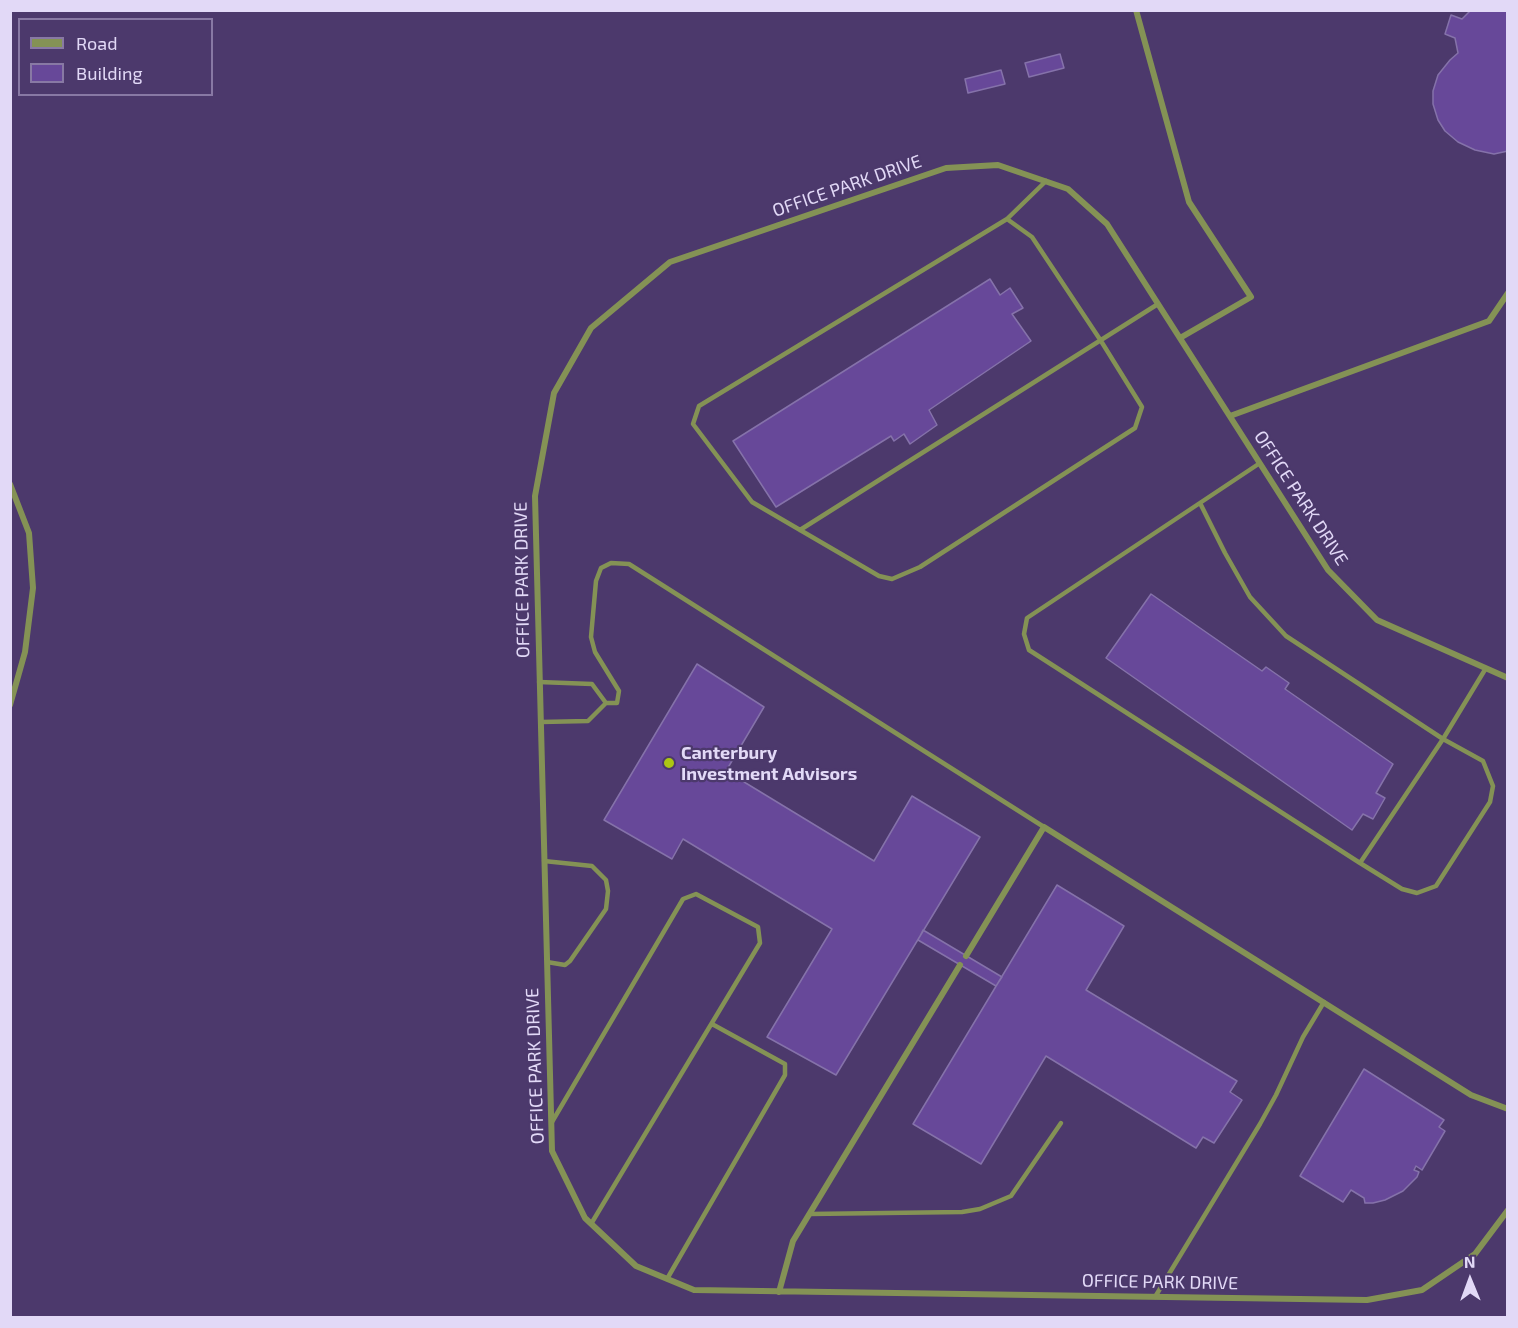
<!DOCTYPE html>
<style>
body{margin:0}
#map{position:relative;width:1518px;height:1328px;overflow:hidden;background:#4c396c;font-family:"Exo 2",sans-serif}
canvas{display:block}
.frame{position:absolute;inset:0;border:12px solid #e2d9f7;pointer-events:none}
.legend{position:absolute;left:18px;top:18px;width:195px;height:78px;box-sizing:border-box;background:#4c396c;border:2px solid #8879a4;margin:0;padding:8px 10px;list-style:none;font-size:18px;color:#e2d9f7}
.legend li{display:flex;align-items:center;gap:12px;height:30px}
.legend b{width:30px;border:2px solid #8879a4}
.north{position:absolute;left:1440px;top:1250px;width:60px;height:60px;-webkit-text-stroke:4px #4c396c;paint-order:stroke;rotate:359deg;font-size:16px;font-weight:700;line-height:24px;text-align:center;color:#e2d9f7}
.north::after{content:'';display:block;margin:auto;width:21px;height:27px;background:#e2d9f7;clip-path:polygon(50% 0,100% 100%,50% 72%,0 100%)}
</style>
<div id="map">
<canvas width="1518" height="1328"></canvas>
<div class="frame"></div>
<ul class="legend">
<li><b style="height:8px;background:#849255"></b>Road</li>
<li><b style="height:16px;background:#674899"></b>Building</li>
</ul>
<div class="north">N</div>
</div>
<script>
const ctx = document.querySelector('canvas').getContext('2d');
ctx.lineJoin = 'round';
function fillPath(path, color) { ctx.fillStyle = color; ctx.fill(path, 'evenodd'); }
const toPath = rows => new Path2D(rows.map(r => 'M' + r).join(''));
function stroke(path, color, width, dash) { ctx.strokeStyle = color; ctx.lineWidth = width; ctx.lineCap = dash ? 'butt' : 'round'; ctx.setLineDash(dash || []); ctx.stroke(path); }
function drawText(font, color, halo, rows, align = 'center') {
  ctx.font = font + ' "Exo 2",sans-serif'; ctx.lineWidth = 4.5; ctx.setLineDash([]); ctx.textBaseline = 'middle'; ctx.strokeStyle = halo; ctx.fillStyle = color; for (const [text, x, y, turn = 0] of rows) {
    ctx.save(); ctx.translate(x, y); ctx.rotate((+turn || 0) * Math.PI / 180); ctx.textAlign = isNaN(turn) ? turn : align; if (halo) ctx.strokeText(text, 0, 0); ctx.fillText(text, 0, 0); ctx.restore();
  }
}
const building = toPath([
 [1471,10,1508,10,1508,151,1494,154,1475,150,1458,142,1445,131,1438,120,1433,104,1433,91,1438,75,1450,60,1458,53,1455,38,1445,34,1451,15,1462,19,1471,10],
 [1060,54,1064,68,1029,77,1025,63,1060,54],
 [1001,70,1005,84,968,93,965,79,1001,70],
 [990,279,1000,295,1010,288,1023,308,1012,314,1031,341,929,410,937,425,910,444,904,434,894,441,891,436,776,507,733,441,990,279],
 [1151,594,1262,671,1266,667,1289,683,1285,689,1393,764,1376,793,1385,798,1373,819,1363,814,1352,830,1106,658,1151,594],
 [697,664,764,707,726,771,874,861,912,796,980,837,836,1075,767,1037,832,929,683,839,672,859,604,820,697,664],
 [1057,885,1124,926,1086,990,1237,1081,1230,1092,1242,1100,1214,1143,1203,1137,1196,1148,1046,1056,981,1164,913,1124,1057,885],
 [923,930,1002,977,996,986,918,940,923,930],
 [1364,1069,1444,1120,1439,1127,1445,1131,1422,1170,1416,1166,1414,1170,1419,1172,1417,1177,1403,1191,1385,1200,1373,1203,1365,1203,1364,1198,1351,1190,1343,1202,1300,1176,1364,1069]
]);
fillPath(building, '#674899');
stroke(building, '#8572aa', 1.5);
stroke(toPath([
 [1007,219,1032,237,1101,341,1142,407,1135,428,920,567,892,579,879,576,752,502,693,424,699,406,1007,219,1046,181],
 [1260,463,1027,618,1024,634,1029,650,1360,863],
 [1200,503,1225,553,1250,597,1286,636,1443,739,1483,761,1493,786,1490,802,1436,886,1417,893,1402,889,1360,863,1443,739,1486,668],
 [800,530,1158,304],
 [539,682,592,684,606,703,588,721,541,722],
 [606,703,617,703,619,691,595,652,591,637,596,581,601,568,611,563,629,564,1044,827],
 [544,861,592,866,606,880,608,891,606,909,570,961,565,965,547,962],
 [552,1122,683,899,696,894,758,927,760,943,591,1224],
 [809,1214,962,1212,980,1209,1011,1196,1061,1123],
 [667,1279,785,1075,785,1064,712,1024],
 [1155,1297,1260,1124,1276,1095,1303,1037,1324,1002]
]), '#849255', 4.5);
stroke(toPath([
 [1136,10,1189,202,1251,297,1180,338],
 [1230,416,1489,321,1508,293],
 [10,484,29,533,33,588,25,652,10,705],
 [1508,678,1377,620,1328,570,1107,224,1068,189,998,165,946,168,670,262,591,328,554,393,535,496,552,1151,585,1218,636,1266,694,1290,1367,1300,1422,1290,1475,1254,1508,1210],
 [966,956,1044,827,1471,1095,1508,1109],
 [779,1292,793,1241,960,965]
]), '#849255', 6);
for (const [x, y, r, color] of [
 [669,763,6,"#acc613"]
]) { const dot = new Path2D(); dot.arc(x, y, r, 0, 2 * Math.PI); ctx.fillStyle = color; ctx.fill(dot); stroke(dot, '#4c396c', 2); }
drawText('18px', '#e2d9f7', '#4c396c', [
 ["OFFICE PARK DRIVE",847,186,-19],
 ["OFFICE PARK DRIVE",1301,498,57],
 ["OFFICE PARK DRIVE",522,580,-91],
 ["OFFICE PARK DRIVE",535,1066,-92],
 ["OFFICE PARK DRIVE",1160,1282,1]
]);
drawText('bold 18px', '#e2d9f7', '#4c396c', [
 ["Canterbury",681,753],
 ["Investment Advisors",681,774]
], 'left');
</script>
